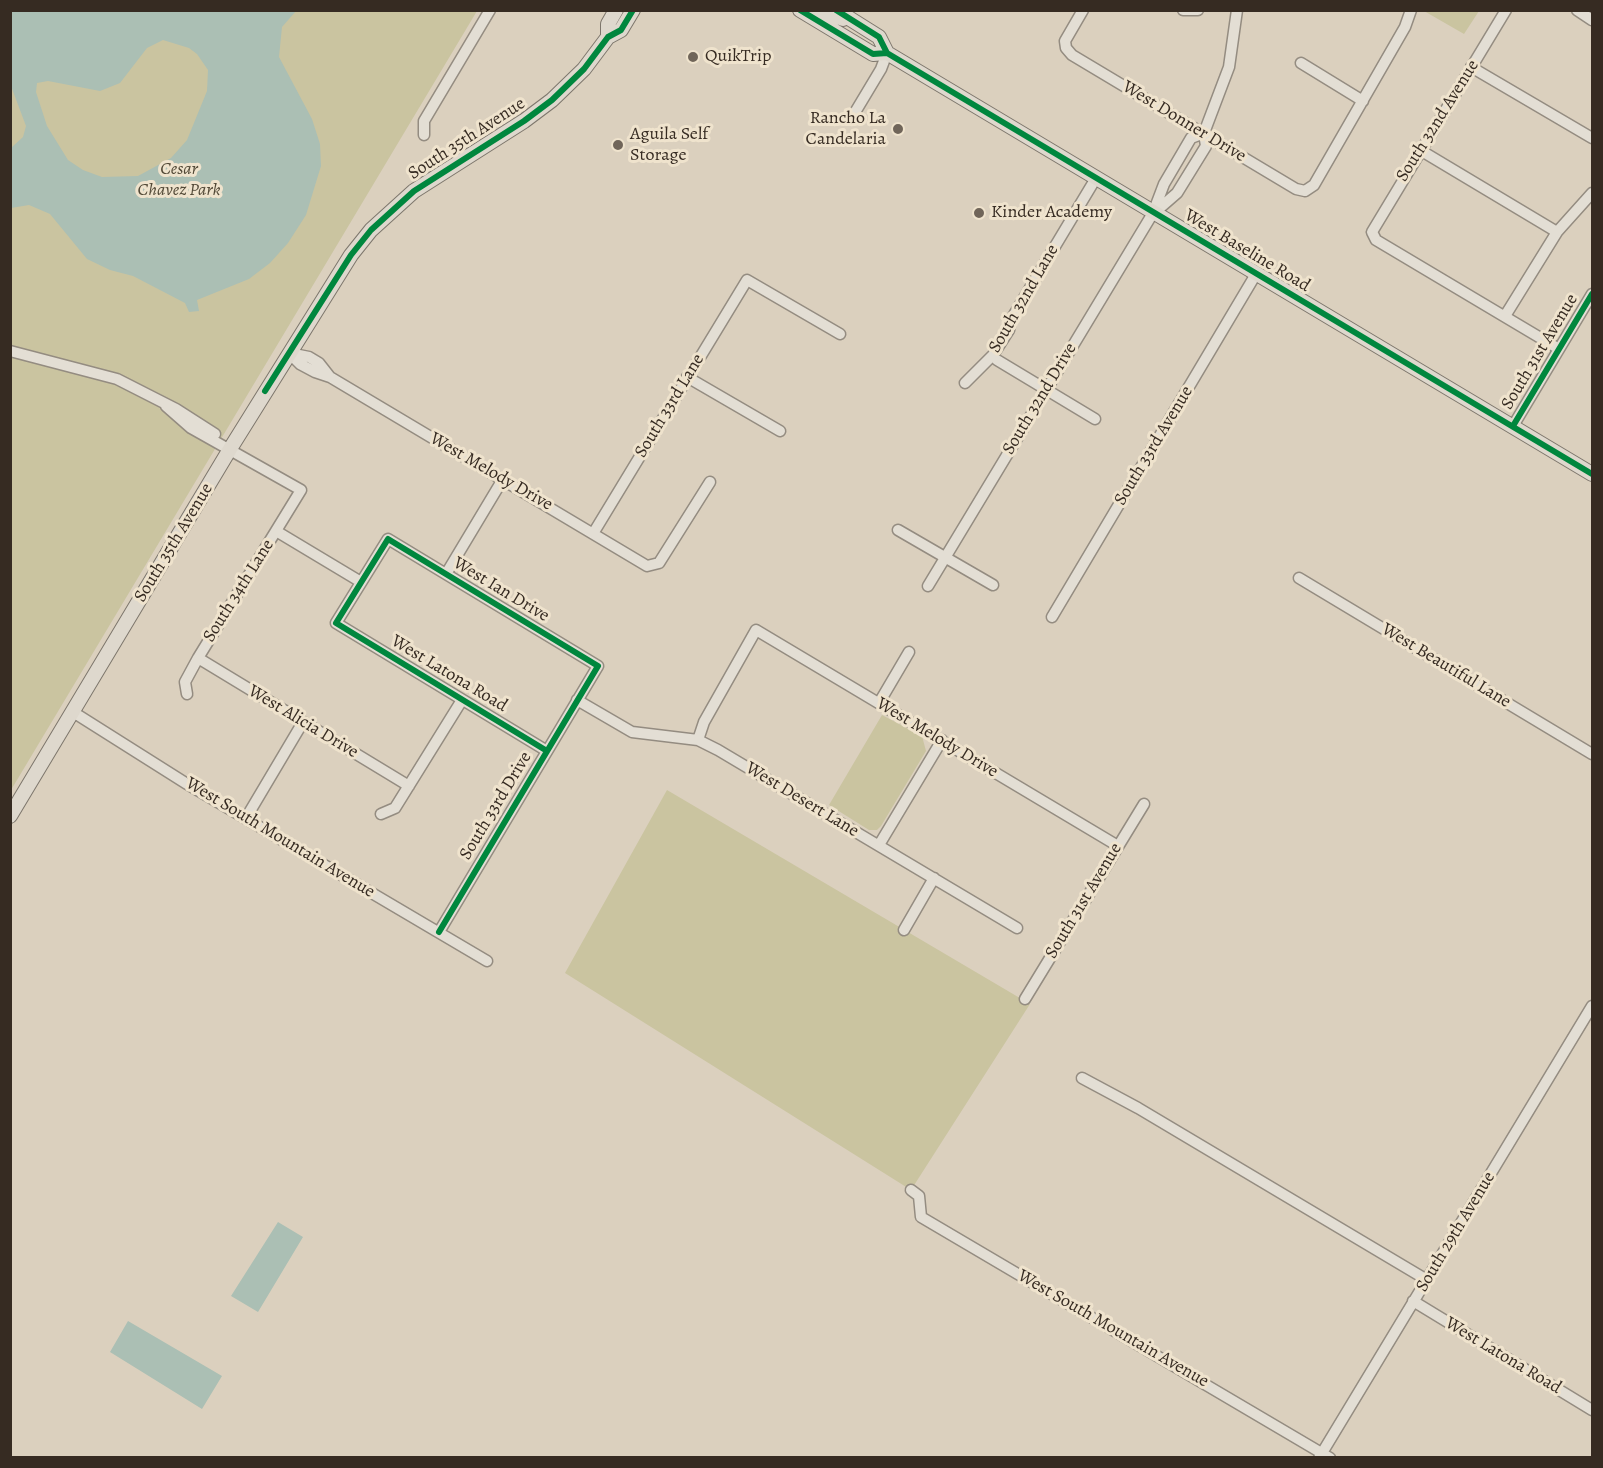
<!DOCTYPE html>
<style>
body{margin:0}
#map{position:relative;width:1603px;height:1468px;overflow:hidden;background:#dbd0be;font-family:Alegreya,serif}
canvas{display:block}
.frame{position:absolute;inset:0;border:12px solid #362b22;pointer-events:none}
</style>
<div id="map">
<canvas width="1603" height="1468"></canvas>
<div class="frame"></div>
</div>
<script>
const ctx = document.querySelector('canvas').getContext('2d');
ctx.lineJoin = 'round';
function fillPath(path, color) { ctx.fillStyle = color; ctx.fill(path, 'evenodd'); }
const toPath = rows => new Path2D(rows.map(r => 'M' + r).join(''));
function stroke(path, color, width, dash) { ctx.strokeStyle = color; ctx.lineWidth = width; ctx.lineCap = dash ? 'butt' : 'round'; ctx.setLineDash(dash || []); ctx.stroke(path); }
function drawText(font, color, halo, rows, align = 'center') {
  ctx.font = font + ' Alegreya,serif'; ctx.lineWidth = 6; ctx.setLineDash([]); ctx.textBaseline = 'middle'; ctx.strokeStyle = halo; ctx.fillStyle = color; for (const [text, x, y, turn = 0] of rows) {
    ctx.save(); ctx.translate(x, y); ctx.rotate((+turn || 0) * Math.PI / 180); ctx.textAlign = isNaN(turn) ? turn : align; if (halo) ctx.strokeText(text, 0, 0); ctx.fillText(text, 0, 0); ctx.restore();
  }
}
fillPath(toPath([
 [11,11,477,11,11,790],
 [1424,11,1479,11,1464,34],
 [882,715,922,736,926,751,881,826,877,830,869,830,829,805],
 [667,790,1030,1004,911,1190,565,973]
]), '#cac4a0');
fillPath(toPath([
 [13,11,296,11,282,27,279,57,312,119,320,144,321,166,306,215,288,243,270,263,249,279,197,300,199,311,189,312,185,303,133,276,110,270,87,259,50,214,29,205,11,208,11,148,23,137,26,126,11,86,10,15],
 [163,40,189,48,197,54,208,70,207,91,187,140,171,158,138,176,102,177,83,170,68,160,47,126,36,92,37,83,48,81,100,91,120,83,147,48],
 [278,1222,303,1237,258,1312,231,1296],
 [128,1321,222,1376,202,1409,110,1352]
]), '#abbfb4');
const minor = toPath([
 [1083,10,1065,41,1066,48,1072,55,1296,189,1305,191,1314,185,1405,27,1411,10],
 [1183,10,1198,10],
 [1506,10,1372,232,1376,240,1559,349],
 [1577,10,1592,20],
 [1301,63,1363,101],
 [1471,67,1592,138],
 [854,114,881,69,887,53],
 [424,135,424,121,490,10],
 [1420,150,1557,232],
 [1154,213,1177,193,1206,146,1204,133,1229,67,1237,10],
 [1505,316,1557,232,1592,193],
 [10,351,117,379,176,409,215,434],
 [289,353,300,364,315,372,330,377,647,566,659,563,710,482],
 [289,353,309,357,319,363,330,377],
 [997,360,1095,419],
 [687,377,780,431],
 [965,383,993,355,1009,330,1012,318,1096,178],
 [166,406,191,428,301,490,198,658,185,682,187,694],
 [1513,426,1592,294],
 [898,530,993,585],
 [276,531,361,582],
 [594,532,747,280,840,334],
 [446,574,503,479],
 [1299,578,1592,754],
 [928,586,1153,213,1164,184,1191,138,1204,133],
 [1052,617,1256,274],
 [198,658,409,786],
 [577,700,632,732,698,740,718,750,1017,928],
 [879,703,909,652],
 [73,712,187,784,487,961],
 [698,740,704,722,756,630,1118,846],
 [381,814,395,808,462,700],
 [246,818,303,722],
 [879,845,942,740],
 [904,930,934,878],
 [439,932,598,666,388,539,336,623,547,751],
 [1025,999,1144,804],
 [1082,1078,1138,1108,1427,1280],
 [911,1190,919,1196,921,1217,1330,1458],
 [1413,1301,1592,1410],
 [1319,1458,1592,1006]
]);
const major = toPath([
 [800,10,873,54,887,53],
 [819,10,843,19],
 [836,10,879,37,887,53,1592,474],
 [608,37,608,24,616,10],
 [10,816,230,449,351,255,371,230,414,191,524,121,552,100,584,69,608,37,621,30,633,10]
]);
stroke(minor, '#948c81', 13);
stroke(major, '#7d766c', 16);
stroke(minor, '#e3ded4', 10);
stroke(major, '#ded8cd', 14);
stroke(toPath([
 [800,10,873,54,887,53],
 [836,10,879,37,887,53,1592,474],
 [265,391,351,255,371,230,414,191,524,121,552,100,584,69,608,37,621,30,633,10],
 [1513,426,1592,294],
 [439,932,598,666,388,539,336,623,547,751]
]), '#00873e', 6);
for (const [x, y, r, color] of [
 [693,57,6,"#706559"],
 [898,129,6,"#706559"],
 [618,145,6,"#706559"],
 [979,213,6,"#706559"]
]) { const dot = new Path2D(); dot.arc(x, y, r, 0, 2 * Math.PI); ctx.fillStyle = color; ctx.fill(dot); stroke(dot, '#efe3cd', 2); }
drawText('18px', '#362b22', '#efe3cd', [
 ["QuikTrip",705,57],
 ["Rancho La",886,119,"right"],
 ["Candelaria",886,140,"right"],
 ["Aguila Self",630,135],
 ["Storage",630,156],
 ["Kinder Academy",991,213]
], 'left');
drawText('18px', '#362b22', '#efe3cd', [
 ["South 32nd Avenue",1438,121,-58],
 ["West Donner Drive",1184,122,31],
 ["South 35th Avenue",467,139,-33],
 ["West Baseline Road",1247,251,31],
 ["South 32nd Lane",1024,299,-60],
 ["South 31st Avenue",1540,352,-59],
 ["South 32nd Drive",1040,399,-59],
 ["South 33rd Lane",670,406,-59],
 ["South 33rd Avenue",1154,446,-59],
 ["West Melody Drive",491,472,30],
 ["South 35th Avenue",174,543,-59],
 ["West Ian Drive",501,590,31],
 ["South 34th Lane",239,591,-58],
 ["West Beautiful Lane",1446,666,31],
 ["West Latona Road",449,674,31],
 ["West Alicia Drive",303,722,31],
 ["West Melody Drive",937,738,31],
 ["West Desert Lane",802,800,31],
 ["South 33rd Drive",496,806,-59],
 ["West South Mountain Avenue",280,838,31],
 ["South 31st Avenue",1084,901,-59],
 ["South 29th Avenue",1456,1232,-59],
 ["West South Mountain Avenue",1113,1329,30],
 ["West Latona Road",1503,1356,31]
]);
drawText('italic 18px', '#514836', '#efe3cd', [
 ["Cesar",179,170],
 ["Chavez Park",179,191]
]);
</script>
